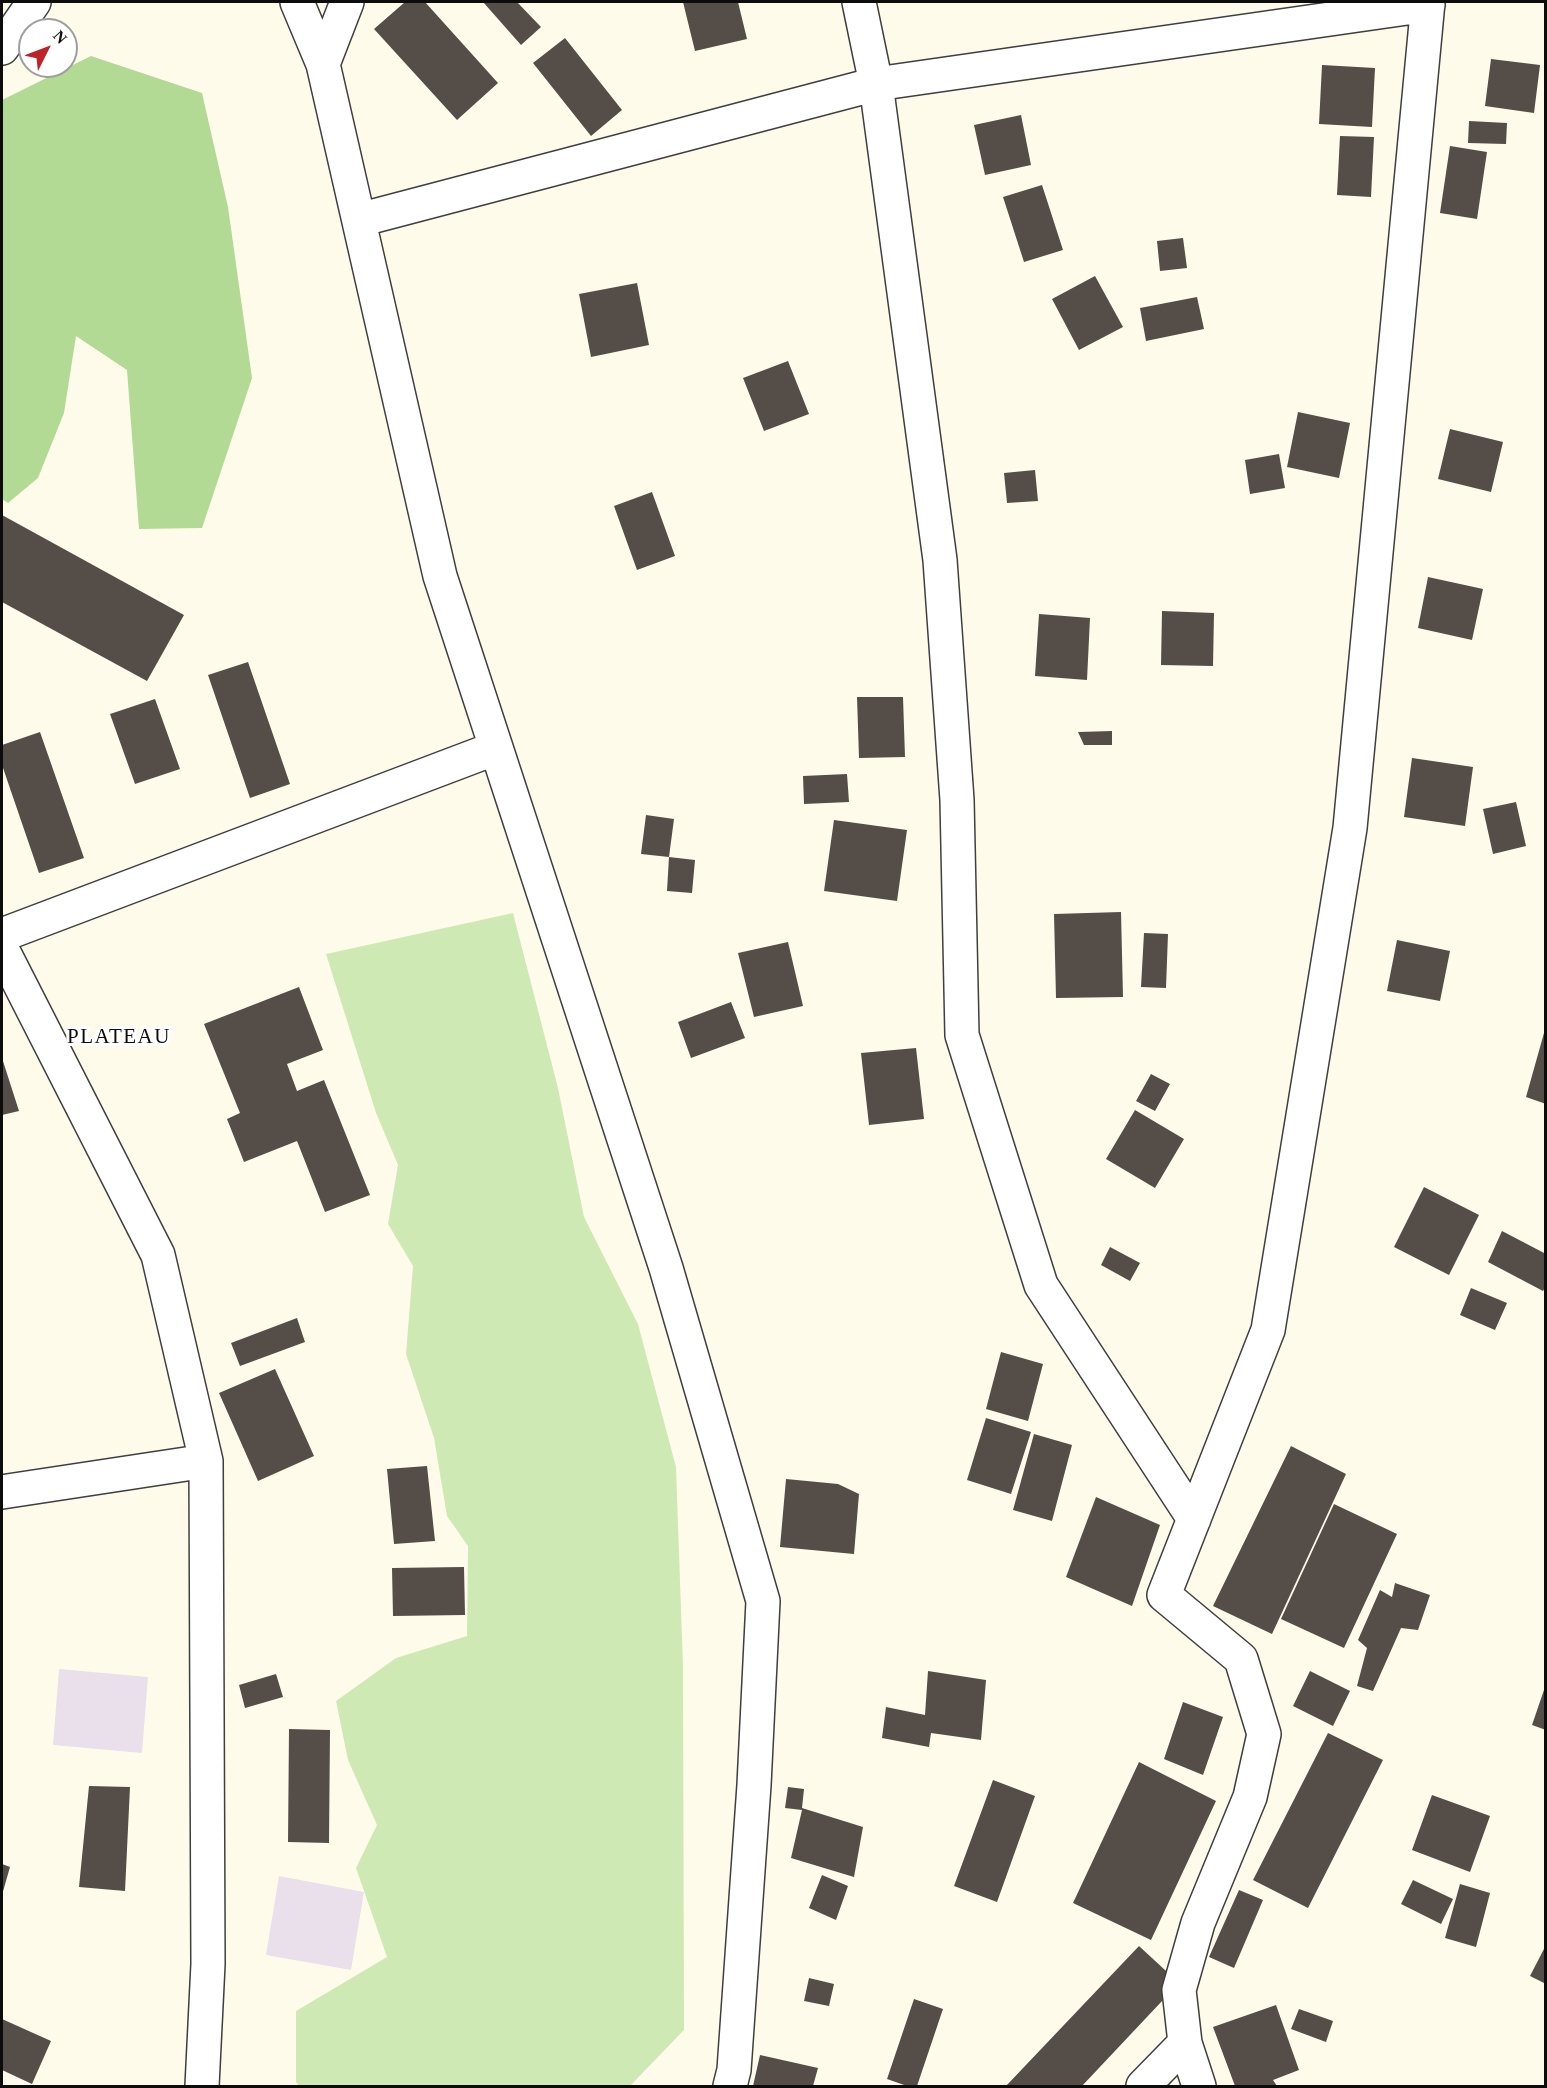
<!DOCTYPE html>
<style>
body{margin:0}
#map{position:relative;width:1547px;height:2088px;overflow:hidden;background:#fffbeb;font-family:Georgia,serif}
canvas{display:block}
.frame{position:absolute;inset:0;border:3px solid #0c0c0c;pointer-events:none}
.north{position:absolute;left:18px;top:18px;width:60px;height:60px;box-sizing:border-box;background:#fff;border:2px solid #9e9e9e;border-radius:50%;rotate:48deg;font-size:16px;font-weight:700;line-height:24px;text-align:center;color:#0c0c0c}
.north::after{content:'';display:block;margin:auto;width:21px;height:27px;background:#be2327;clip-path:polygon(50% 0,100% 100%,50% 72%,0 100%)}
</style>
<div id="map">
<canvas width="1547" height="2088"></canvas>
<div class="frame"></div>
<div class="north">N</div>
</div>
<script>
const ctx = document.querySelector('canvas').getContext('2d');
ctx.lineJoin = 'round';
function fillPath(path, color) { ctx.fillStyle = color; ctx.fill(path, 'evenodd'); }
const toPath = rows => new Path2D(rows.map(r => 'M' + r).join(''));
function stroke(path, color, width, dash) { ctx.strokeStyle = color; ctx.lineWidth = width; ctx.lineCap = dash ? 'butt' : 'round'; ctx.setLineDash(dash || []); ctx.stroke(path); }
function drawText(font, color, halo, rows, align = 'center') {
  ctx.font = font + ' Georgia,serif'; ctx.lineWidth = 6; ctx.setLineDash([]); ctx.textBaseline = 'middle'; ctx.strokeStyle = halo; ctx.fillStyle = color; for (const [text, x, y, turn = 0] of rows) {
    ctx.save(); ctx.translate(x, y); ctx.rotate((+turn || 0) * Math.PI / 180); ctx.textAlign = isNaN(turn) ? turn : align; if (halo) ctx.strokeText(text, 0, 0); ctx.fillText(text, 0, 0); ctx.restore();
  }
}
fillPath(toPath([
 [59,1669,148,1677,142,1753,53,1745],
 [279,1876,364,1892,351,1970,266,1955]
]), '#eae0eb');
fillPath(toPath([
 [513,913,558,1088,584,1217,638,1324,676,1467,683,1666,684,2030,630,2086,299,2086,296,2082,296,2011,387,1957,356,1868,377,1825,348,1760,336,1701,396,1658,467,1636,468,1546,447,1516,434,1438,406,1354,413,1266,388,1224,398,1165,376,1113,326,954]
]), '#cfe9b5');
fillPath(toPath([
 [91,56,202,93,228,207,252,378,202,528,139,529,127,370,76,336,64,413,38,478,8,503,2,499,2,100]
]), '#b2da94');
fillPath(toPath([
 [405,2,425,2,498,83,457,120,374,29],
 [483,2,517,2,541,27,521,45],
 [683,2,738,2,747,39,695,51],
 [565,38,622,110,591,136,533,63],
 [1491,59,1540,65,1534,113,1485,106],
 [1322,65,1375,68,1372,127,1319,124],
 [1021,115,1031,165,985,175,974,125],
 [1469,121,1507,123,1506,144,1468,143],
 [1340,136,1374,137,1371,197,1337,195],
 [1450,146,1487,152,1477,219,1440,213],
 [1042,185,1063,250,1024,262,1003,197],
 [1183,238,1187,268,1160,271,1157,241],
 [1095,276,1123,327,1079,350,1052,299],
 [637,283,649,345,591,357,579,294],
 [1197,297,1204,329,1146,341,1140,308],
 [788,361,809,414,764,431,743,378],
 [1298,412,1350,423,1339,478,1287,467],
 [1450,429,1503,442,1491,492,1438,479],
 [1279,454,1285,488,1250,494,1245,460],
 [1035,470,1038,501,1007,503,1004,473],
 [652,492,675,556,637,570,614,506],
 [2,515,184,615,147,681,2,602],
 [1428,577,1483,589,1472,640,1418,628],
 [1162,611,1214,613,1213,666,1161,665],
 [1039,614,1090,618,1087,680,1035,676],
 [248,662,290,784,250,798,208,675],
 [857,697,903,697,905,757,859,758],
 [155,699,180,769,135,784,110,714],
 [1112,731,1112,745,1084,745,1078,732],
 [40,732,84,858,39,873,2,765,2,745],
 [1412,758,1473,767,1465,826,1404,817],
 [847,774,849,802,804,804,803,776],
 [1516,802,1526,846,1493,854,1483,809],
 [646,815,674,819,669,857,641,854],
 [834,820,907,830,897,901,824,891],
 [669,857,695,860,692,893,667,891],
 [1121,912,1123,997,1056,998,1054,914],
 [1144,933,1168,934,1166,988,1141,987],
 [1397,940,1450,951,1440,1001,1387,991],
 [788,942,803,1006,754,1017,738,953],
 [299,987,323,1050,287,1064,297,1091,324,1080,370,1195,325,1212,297,1141,244,1162,227,1119,240,1113,204,1024],
 [731,1002,745,1038,691,1058,678,1022],
 [1544,1033,1546,1034,1546,1104,1526,1097],
 [916,1048,924,1119,869,1125,861,1053],
 [2,1058,19,1111,2,1115],
 [1151,1074,1170,1084,1155,1111,1136,1101],
 [1135,1110,1184,1139,1155,1188,1106,1159],
 [1424,1187,1479,1215,1449,1275,1394,1247],
 [1502,1231,1546,1254,1546,1286,1543,1291,1488,1262],
 [1110,1247,1140,1263,1130,1281,1101,1265],
 [1471,1288,1507,1303,1495,1330,1460,1315],
 [297,1318,305,1342,240,1366,231,1343],
 [1001,1352,1043,1364,1028,1421,986,1409],
 [275,1369,314,1456,258,1481,219,1393],
 [986,1418,1031,1432,1011,1494,967,1480],
 [1034,1434,1072,1445,1052,1521,1013,1510],
 [1291,1446,1346,1474,1272,1634,1213,1606],
 [427,1466,435,1541,394,1544,387,1469],
 [786,1479,838,1484,859,1494,854,1554,780,1547],
 [1096,1497,1160,1525,1132,1606,1066,1577],
 [1334,1504,1397,1534,1344,1648,1281,1619],
 [464,1567,465,1615,393,1616,392,1568],
 [1395,1583,1430,1595,1418,1630,1401,1628,1373,1691,1357,1686,1367,1648,1358,1640,1380,1590,1392,1597],
 [928,1671,986,1680,981,1740,931,1733,929,1747,882,1738,886,1707,925,1715],
 [1310,1671,1350,1691,1333,1726,1293,1706],
 [276,1674,283,1697,245,1708,239,1685],
 [1545,1687,1546,1687,1546,1730,1532,1725],
 [1183,1702,1223,1717,1203,1775,1164,1759],
 [289,1729,330,1730,329,1843,288,1842],
 [1328,1733,1383,1760,1308,1908,1253,1880],
 [1139,1762,1216,1801,1151,1940,1073,1903],
 [993,1780,1035,1796,997,1902,954,1886],
 [89,1786,130,1787,125,1891,79,1887],
 [788,1787,804,1789,802,1808,863,1827,854,1877,791,1858,802,1810,785,1808],
 [1432,1795,1490,1816,1470,1872,1412,1850],
 [2,1864,10,1867,2,1895],
 [822,1875,848,1886,836,1920,809,1908],
 [1413,1880,1453,1899,1441,1924,1401,1904],
 [1460,1884,1490,1893,1476,1947,1445,1938],
 [1239,1890,1263,1900,1234,1968,1209,1957],
 [1546,1945,1546,1984,1530,1976],
 [1139,1946,1179,1983,1082,2086,1006,2086],
 [809,1978,834,1984,829,2006,804,2001],
 [914,1999,943,2009,917,2086,907,2086,887,2079],
 [1276,2005,1299,2070,1273,2080,1277,2086,1235,2086,1213,2027],
 [1299,2009,1333,2021,1326,2042,1291,2029],
 [2,2019,51,2041,32,2084,2,2070],
 [760,2055,818,2068,813,2086,753,2086]
]), '#554d48');
const street = toPath([
 [297,2,323,64,440,576,666,1268,763,1601,754,1785,734,2070,730,2086],
 [859,2,876,84,940,560,957,800,962,1035,1041,1285,1194,1519],
 [2,48,34,2],
 [323,64,347,2],
 [359,220,876,84,1428,5],
 [2,935,496,748],
 [2,949,158,1255,206,1461,208,1964,202,2086],
 [2,1492,206,1461],
 [1143,2086,1185,2043],
 [1199,2086,1185,2043,1179,1990,1198,1923,1250,1797,1264,1734,1241,1659,1164,1595,1268,1330,1350,828,1428,2]
]);
stroke(street, '#3f3f3f', 36);
stroke(street, '#fff', 33);
ctx.letterSpacing = '1.5px';
drawText('21px', '#0c0c0c', '#fff', [
 ["PLATEAU",119,1037]
]);
ctx.letterSpacing = '0px';
</script>
